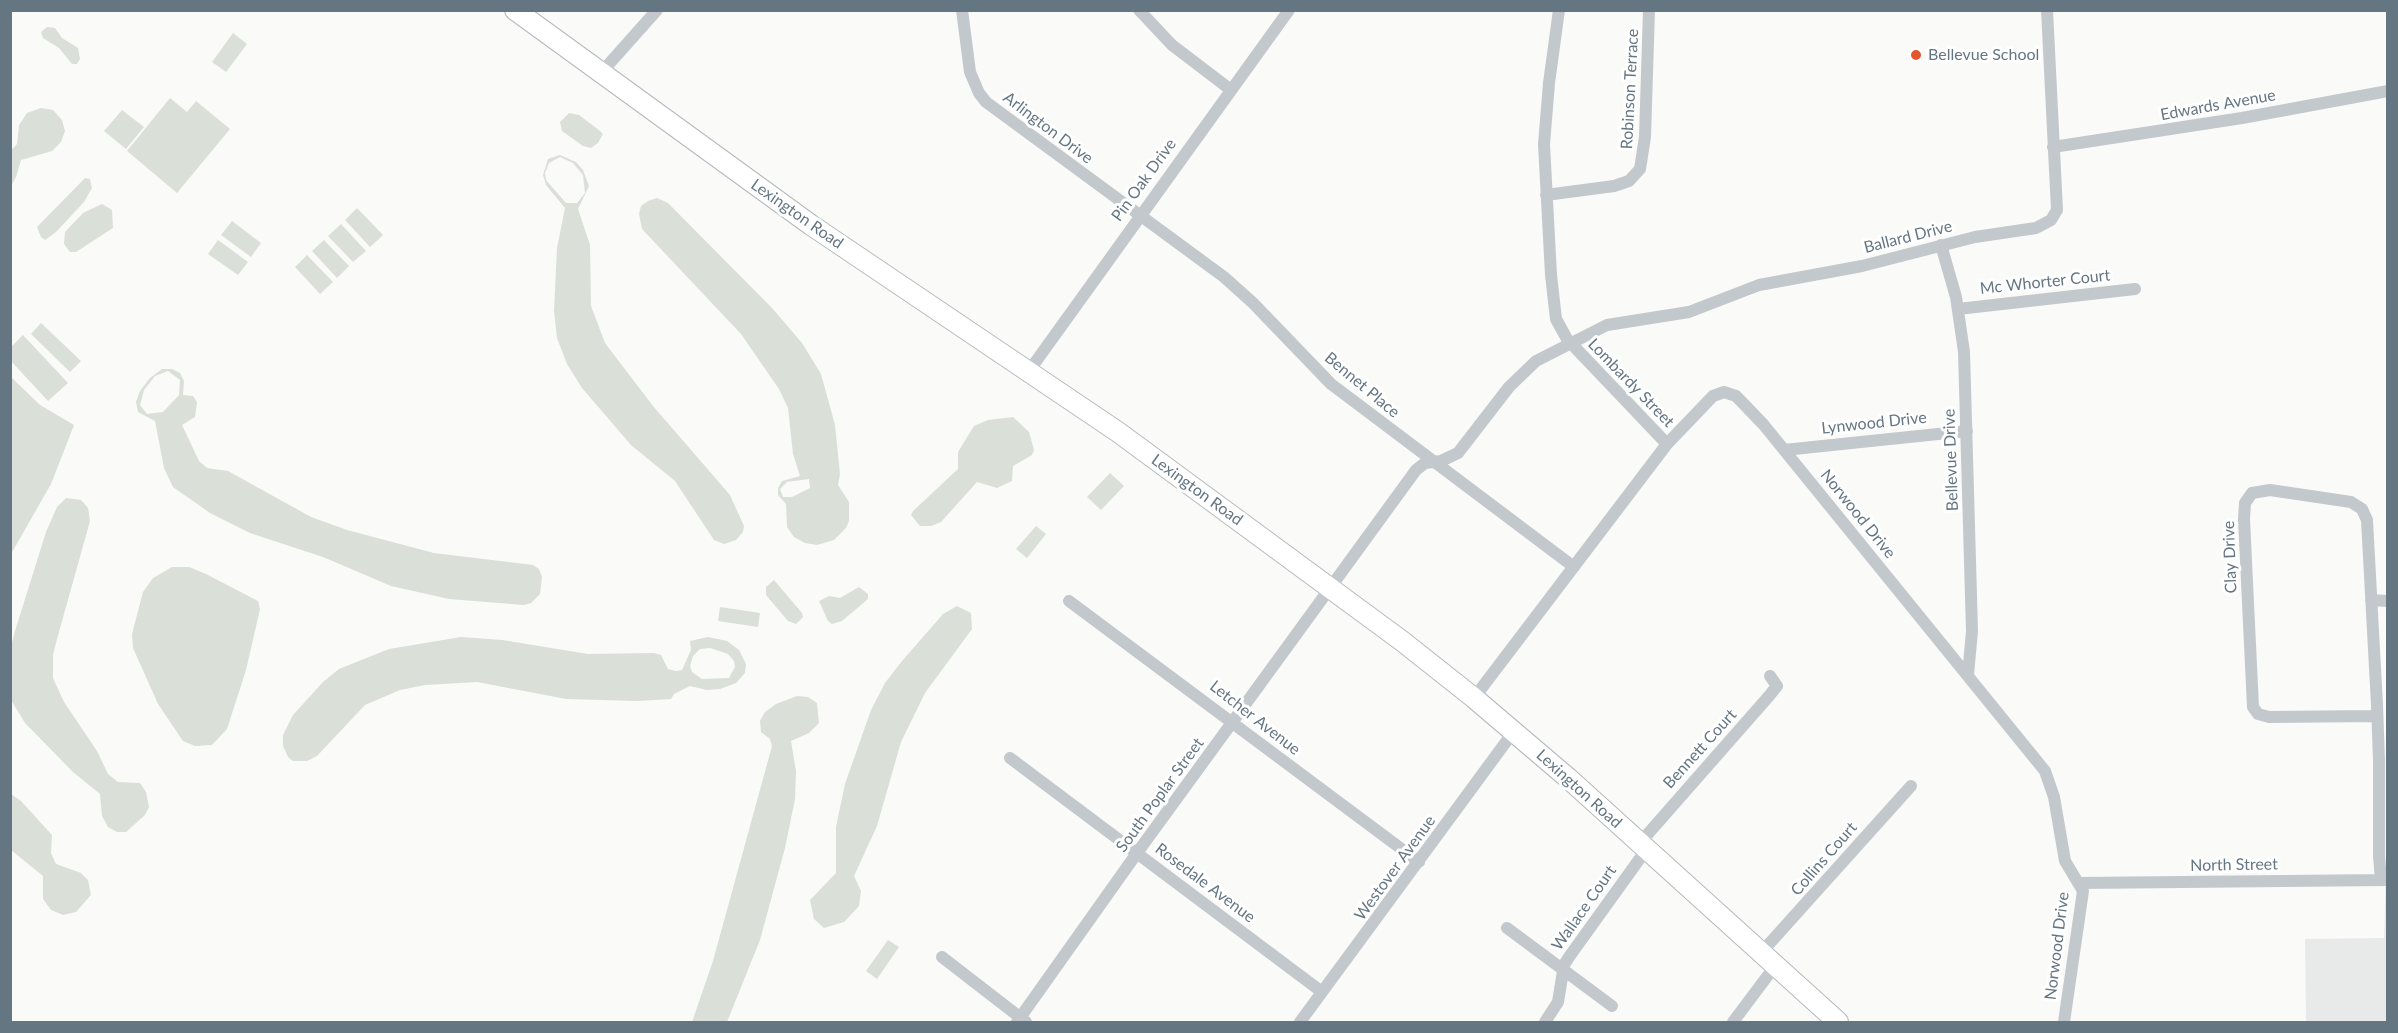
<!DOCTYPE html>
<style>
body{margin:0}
#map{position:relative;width:2398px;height:1033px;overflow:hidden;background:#fafaf8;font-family:Lato,sans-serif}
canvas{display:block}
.frame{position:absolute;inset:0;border:12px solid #657683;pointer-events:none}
</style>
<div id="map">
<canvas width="2398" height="1033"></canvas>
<div class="frame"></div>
</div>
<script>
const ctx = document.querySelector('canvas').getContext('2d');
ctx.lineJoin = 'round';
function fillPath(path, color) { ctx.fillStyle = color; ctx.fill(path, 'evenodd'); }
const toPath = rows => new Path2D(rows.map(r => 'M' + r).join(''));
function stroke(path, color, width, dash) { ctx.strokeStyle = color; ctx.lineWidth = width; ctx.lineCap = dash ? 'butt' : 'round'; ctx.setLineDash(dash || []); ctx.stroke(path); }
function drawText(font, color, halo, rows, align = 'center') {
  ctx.font = font + ' Lato,sans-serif'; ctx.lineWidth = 6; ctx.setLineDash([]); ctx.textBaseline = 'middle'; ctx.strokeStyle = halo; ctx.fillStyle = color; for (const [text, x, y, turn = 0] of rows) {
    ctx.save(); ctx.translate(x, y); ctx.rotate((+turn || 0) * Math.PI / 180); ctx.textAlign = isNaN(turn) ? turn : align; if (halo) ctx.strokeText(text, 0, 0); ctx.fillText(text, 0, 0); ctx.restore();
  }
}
fillPath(toPath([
 [2386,868,2387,1022,2306,1022,2305,939,2384,938]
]), '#e8e9e9');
fillPath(toPath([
 [47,27,55,28,62,38,78,48,80,59,77,64,72,64,59,48,43,38,41,32],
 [233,33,247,44,226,72,212,62],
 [170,98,187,112,196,101,230,129,177,193,127,151],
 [41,108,53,110,62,120,65,131,61,142,52,151,21,160,16,177,11,186,11,150,17,144,19,125,27,113],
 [122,110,144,127,126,149,104,131],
 [569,113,579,115,600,131,603,134,598,143,591,148,583,146,562,131,560,122],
 [560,155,576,162,583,170,589,186,578,209,590,245,591,306,605,343,653,406,730,495,744,526,743,532,736,540,724,544,714,540,675,481,631,445,582,388,567,364,557,338,554,311,557,248,565,208,546,185,543,175,548,159],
 [560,157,573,163,583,175,585,193,577,203,566,203,546,180,545,173,549,163],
 [85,178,90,179,92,188,84,202,56,232,45,240,41,237,37,227],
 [657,198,668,203,772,308,802,343,821,374,835,425,840,474,838,485,849,502,849,521,846,528,834,540,817,545,805,543,794,537,787,527,786,504,778,495,778,488,782,481,800,476,793,454,788,408,779,389,741,334,642,229,639,214,641,206,648,201],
 [809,479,810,488,792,497,783,497,780,489,787,482],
 [102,204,112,210,113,228,76,252,70,252,64,244,65,232,83,213],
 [357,208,383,235,370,247,345,220],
 [232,221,261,243,251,257,221,235],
 [341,224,366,251,353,262,328,236],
 [218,240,248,262,238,275,208,254],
 [324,240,349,266,337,278,312,251],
 [307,255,333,282,320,294,295,267],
 [41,323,81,361,70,372,31,334],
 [23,335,68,383,48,401,11,361,11,347],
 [162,369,172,369,180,373,184,381,183,395,193,396,197,402,195,417,182,425,199,461,207,468,228,471,311,517,347,530,434,553,533,565,539,569,542,577,540,594,531,603,524,605,449,599,391,586,323,557,250,533,210,513,173,487,164,468,155,421,138,412,136,402,140,391,150,378],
 [168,371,180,380,179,395,163,412,147,414,140,405,144,390,155,376],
 [11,377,40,405,74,425,51,484,11,554],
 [1013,417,1029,432,1034,450,1032,455,1013,466,1012,481,997,488,977,482,941,522,931,526,920,526,911,515,913,511,958,469,958,452,974,426,988,420],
 [1110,473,1124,486,1101,510,1087,497],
 [66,498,81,500,88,508,90,521,57,639,53,655,53,678,64,702,97,751,108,774,118,782,140,783,146,792,149,807,145,815,126,832,117,832,108,827,102,816,100,794,73,772,25,723,11,700,11,647,15,631,46,532,57,507],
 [1036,526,1046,534,1027,558,1016,549],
 [172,567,189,567,206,574,258,601,260,609,246,670,227,729,212,745,195,746,183,741,158,704,133,648,132,634,143,592,153,578],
 [774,580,802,613,803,617,796,624,788,621,766,595,766,587],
 [859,587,868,594,868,599,842,621,832,624,828,621,819,601,829,596,840,598],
 [957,606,971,613,972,629,925,693,901,742,877,826,854,876,861,891,859,906,844,922,824,928,814,919,810,900,836,873,836,827,845,784,871,710,885,683,902,661,943,614],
 [720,607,760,613,758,627,718,621],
 [461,637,502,640,588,654,654,653,661,655,668,669,676,671,682,670,691,650,690,641,708,637,727,641,739,650,746,664,745,673,736,683,720,689,707,690,690,686,674,694,671,699,637,701,566,699,477,682,425,685,400,690,365,705,317,756,307,761,293,761,288,757,283,746,283,735,293,715,323,682,339,669,389,649],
 [710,648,728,654,734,661,735,667,729,678,702,679,692,672,690,666,693,656,700,649],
 [797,696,808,697,817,703,819,723,809,733,791,741,796,771,795,799,785,848,760,940,727,1022,692,1022,713,961,772,746,770,739,761,732,760,721,765,712,776,704],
 [11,794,21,801,52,835,51,853,56,864,81,873,88,880,91,895,76,912,63,915,51,910,43,899,43,876,11,850],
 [888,940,899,947,877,979,866,971]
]), '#dadfd7');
const primary = toPath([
 [515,10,811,225,1118,432,1402,641,1474,698,1568,778,1838,1022]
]);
stroke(primary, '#b5babe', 22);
stroke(toPath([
 [962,10,970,72,979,93,986,102,1224,277,1253,303,1331,384,1574,567],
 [1139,10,1172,45,1231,90],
 [1559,10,1549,83,1544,144,1551,275,1556,319,1567,339,1667,444],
 [600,74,657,10],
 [2053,147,2242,118,2388,91],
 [1546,195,1614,186,1629,181,1640,169,1645,137,1649,10],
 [1941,245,1956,297,1964,352,1972,631,1968,675],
 [1958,309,2135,289],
 [1029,371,1289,10],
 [1784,450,1967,431],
 [2371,600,2388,601],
 [1069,601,1419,862],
 [1474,698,1667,444,1713,396,1724,392,1736,396,1763,424,2045,771,2054,797,2065,861,2083,891,2064,1022],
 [2377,716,2269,717,2258,714,2253,707,2244,519,2245,503,2252,493,2270,490,2351,502,2362,509,2367,520,2377,705,2379,760,2379,856,2381,880],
 [1010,758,1322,992],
 [1639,844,1769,696,1777,686,1770,676],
 [2080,883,2386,880],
 [1507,928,1612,1006],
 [1760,954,1911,786],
 [942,957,1026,1022],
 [1017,1022,1137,853,1416,470,1425,463,1441,461,1458,453,1509,387,1536,361,1607,325,1689,312,1759,285,1862,266,1975,237,2036,228,2051,220,2057,210,2047,10],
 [1300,1022,1514,731],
 [1545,1022,1558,1002,1564,965,1569,957,1646,850],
 [1733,1022,1775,966]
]), '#c3c8cc', 12);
stroke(primary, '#fff', 20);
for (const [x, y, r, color] of [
 [1916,55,6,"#e4572e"]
]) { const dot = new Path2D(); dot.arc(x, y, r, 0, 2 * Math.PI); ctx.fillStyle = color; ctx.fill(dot); stroke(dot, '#fff', 2); }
drawText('16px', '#657683', '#fff', [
 ["Bellevue School",1928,55]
], 'left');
drawText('16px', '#657683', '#fff', [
 ["Robinson Terrace",1630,89,-87],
 ["Edwards Avenue",2218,105,-10],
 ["Arlington Drive",1048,128,37],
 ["Pin Oak Drive",1144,180,-54],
 ["Lexington Road",797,214,35],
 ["Ballard Drive",1908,237,-14],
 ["Mc Whorter Court",2045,282,-6],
 ["Lombardy Street",1631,383,46],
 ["Bennet Place",1362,385,40],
 ["Lynwood Drive",1874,423,-6],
 ["Bellevue Drive",1951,460,-92],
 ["Lexington Road",1197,490,36],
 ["Norwood Drive",1858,514,51],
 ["Clay Drive",2230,557,-92],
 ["Letcher Avenue",1255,718,38],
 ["Bennett Court",1700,749,-48],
 ["Lexington Road",1579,789,42],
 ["South Poplar Street",1160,795,-54],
 ["Collins Court",1824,859,-49],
 ["North Street",2234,865,-1],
 ["Westover Avenue",1395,868,-54],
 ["Rosedale Avenue",1205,883,37],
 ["Wallace Court",1584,908,-55],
 ["Norwood Drive",2057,946,-83]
]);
</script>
